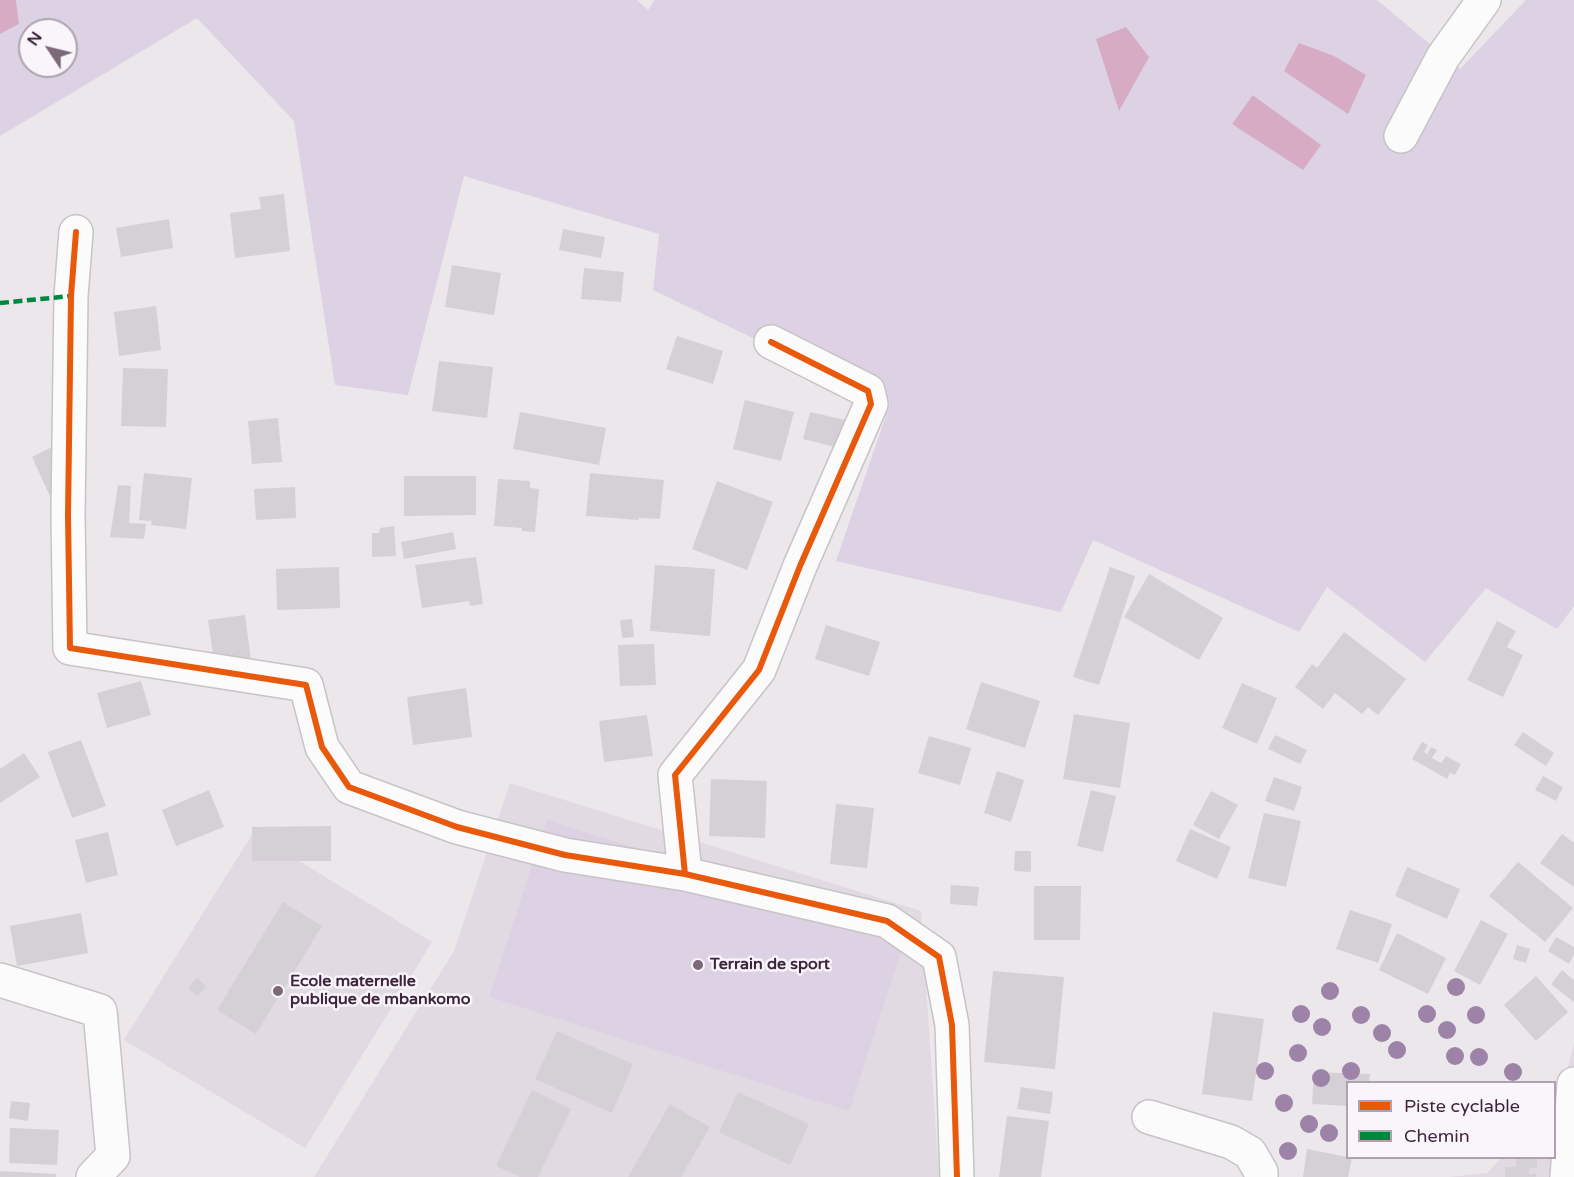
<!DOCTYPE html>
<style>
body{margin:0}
#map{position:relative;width:1574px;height:1177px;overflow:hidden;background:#ebe7eb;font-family:"Varela Round",sans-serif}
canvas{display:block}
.legend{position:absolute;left:1346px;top:1081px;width:210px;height:78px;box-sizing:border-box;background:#f9f5fa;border:2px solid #aea2ae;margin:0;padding:8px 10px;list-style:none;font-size:18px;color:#3e253d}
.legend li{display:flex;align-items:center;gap:12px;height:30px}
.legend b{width:30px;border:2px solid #aea2ae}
.north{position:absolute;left:18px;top:18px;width:60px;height:60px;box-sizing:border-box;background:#f9f5fa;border:2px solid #aea2ae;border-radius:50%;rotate:305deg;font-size:16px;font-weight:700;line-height:24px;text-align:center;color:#3e253d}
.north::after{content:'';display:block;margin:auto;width:21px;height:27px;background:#7b697a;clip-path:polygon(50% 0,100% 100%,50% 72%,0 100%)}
</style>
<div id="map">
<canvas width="1574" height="1177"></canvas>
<ul class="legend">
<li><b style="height:8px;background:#e8590c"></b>Piste cyclable</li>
<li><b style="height:8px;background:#00873e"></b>Chemin</li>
</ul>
<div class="north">N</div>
</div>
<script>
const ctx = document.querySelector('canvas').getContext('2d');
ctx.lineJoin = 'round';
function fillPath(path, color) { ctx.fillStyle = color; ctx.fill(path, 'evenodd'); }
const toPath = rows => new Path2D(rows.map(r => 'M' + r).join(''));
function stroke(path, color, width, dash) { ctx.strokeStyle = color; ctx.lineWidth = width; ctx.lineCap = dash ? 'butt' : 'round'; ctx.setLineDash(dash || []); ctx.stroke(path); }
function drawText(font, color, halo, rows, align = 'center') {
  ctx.font = font + ' "Varela Round",sans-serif'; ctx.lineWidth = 5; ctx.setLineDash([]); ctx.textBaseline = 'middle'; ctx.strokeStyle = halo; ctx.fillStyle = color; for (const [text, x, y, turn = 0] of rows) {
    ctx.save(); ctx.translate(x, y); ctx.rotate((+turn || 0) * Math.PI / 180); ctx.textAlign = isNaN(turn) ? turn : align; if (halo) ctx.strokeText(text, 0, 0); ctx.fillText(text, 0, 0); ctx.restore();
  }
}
fillPath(toPath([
 [510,783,921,911,939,1177,314,1177,454,951],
 [253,833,432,942,305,1148,124,1040],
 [1574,1043,1574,1177,1449,1177,1487,1173,1501,1158,1554,1158,1555,1116]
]), '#e1dae3');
fillPath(toPath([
 [16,0,637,0,648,10,655,0,1377,0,1460,69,1526,0,1574,0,1574,606,1557,629,1486,588,1425,662,1327,587,1299,632,1093,540,1061,612,836,561,890,404,653,290,659,234,464,176,408,395,335,385,294,121,197,18,0,136,0,34,19,24],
 [30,30,66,30,66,66,30,66],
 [1365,75,1348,113,1323,96],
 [1254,95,1320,145,1232,125],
 [547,820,907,934,849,1111,489,997]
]), '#dcd2e3');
fillPath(toPath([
 [0,0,16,0,19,24,0,34],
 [1126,27,1149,57,1119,111,1096,39],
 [1299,43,1334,56,1366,75,1348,114,1284,71],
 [1253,95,1321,145,1303,170,1232,124]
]), '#d7abc3');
fillPath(toPath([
 [284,194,290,251,235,258,230,213,261,209,259,197],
 [169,219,173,248,121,257,116,228],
 [563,229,605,237,601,258,559,250],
 [452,265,501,273,494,315,445,307],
 [584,268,624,272,621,302,581,299],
 [156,306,161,350,119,356,114,312],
 [677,336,723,351,713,384,666,369],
 [439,361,493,367,487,418,432,411],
 [123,368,168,369,166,427,121,426],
 [745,400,794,412,781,461,733,449],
 [520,412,606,428,599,465,513,449],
 [810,412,867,425,860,453,803,439],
 [278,418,282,462,252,464,248,421],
 [64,441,83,480,50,496,32,457],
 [144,473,192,478,186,529,151,525,152,521,139,520],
 [590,473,664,480,660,519,639,518,639,520,586,516],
 [404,476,476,476,476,515,404,516],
 [498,479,530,481,530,488,539,489,535,532,522,531,522,528,494,526],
 [717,481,773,502,747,570,692,549],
 [118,485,131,486,129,523,146,524,144,539,110,537],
 [295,487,296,518,256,520,254,489],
 [394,526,396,556,372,557,372,533,379,533,380,528],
 [453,532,456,549,404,559,401,542],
 [476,557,483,604,470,606,469,601,422,608,415,565],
 [655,565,715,569,710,636,650,631],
 [339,567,340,608,277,610,276,569],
 [1110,567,1135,576,1099,685,1073,677],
 [1149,574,1223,618,1199,660,1124,617],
 [245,615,253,675,217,680,208,620],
 [632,619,634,637,622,638,620,620],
 [1497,621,1516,631,1507,647,1523,655,1503,697,1467,680],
 [826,625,880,642,869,676,815,659],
 [1344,632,1406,679,1378,715,1368,707,1362,714,1335,693,1323,709,1295,687,1312,664,1317,668],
 [654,644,656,685,620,686,618,645],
 [141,681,151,715,107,728,97,693],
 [981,682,1040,701,1025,748,966,729],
 [1242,683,1277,698,1257,744,1222,728],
 [466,688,472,737,413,745,407,697],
 [1074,714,1130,723,1120,788,1063,779],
 [647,715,653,756,604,762,599,721],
 [1523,732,1554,753,1546,766,1514,745],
 [1275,735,1307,750,1300,764,1268,749],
 [929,736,971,748,960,785,918,773],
 [81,740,106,806,72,818,48,752],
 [1422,742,1428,745,1424,752,1427,754,1431,747,1437,750,1432,758,1441,763,1446,756,1461,764,1455,775,1450,773,1447,779,1412,759],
 [24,753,40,777,0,803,0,769],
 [997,771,1024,780,1011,822,984,813],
 [1543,776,1563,787,1556,801,1535,790],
 [1274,777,1302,787,1294,811,1265,801],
 [711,779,767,781,765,838,709,836],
 [209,790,224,827,176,846,162,810],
 [1091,790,1116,796,1103,852,1077,846],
 [1211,791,1238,805,1219,839,1193,825],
 [836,804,874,808,867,868,830,864],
 [1264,813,1301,821,1286,887,1248,878],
 [331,826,331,861,252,861,252,827],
 [1190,829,1231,847,1217,879,1176,861],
 [108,832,118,875,86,883,75,840],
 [1562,834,1574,843,1574,887,1540,863],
 [1015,851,1031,851,1031,872,1014,871],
 [1518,862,1573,908,1545,942,1489,896],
 [1407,867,1460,889,1447,919,1395,896],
 [951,885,979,887,977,906,950,904],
 [1034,886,1081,886,1080,940,1034,940],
 [283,902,322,926,256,1034,217,1010],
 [1350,910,1392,924,1378,963,1336,949],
 [81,913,88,953,17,966,10,926],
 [1481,920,1508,934,1480,985,1454,971],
 [1397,933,1446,958,1428,994,1379,970],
 [1556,937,1574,947,1574,954,1569,964,1548,951],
 [1517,945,1530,949,1526,963,1513,959],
 [1562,970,1574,980,1574,1002,1551,984],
 [993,971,1064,977,1055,1069,984,1062],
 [1536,976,1568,1012,1536,1041,1504,1005],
 [197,978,206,986,198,996,188,988],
 [1213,1012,1264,1019,1252,1101,1202,1094],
 [557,1031,633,1064,612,1113,535,1079],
 [1314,1072,1370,1074,1369,1082,1348,1082,1348,1106,1312,1104],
 [1021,1087,1053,1092,1050,1114,1017,1109],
 [532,1090,571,1109,538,1177,520,1177,496,1166],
 [738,1092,809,1124,790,1165,719,1132],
 [11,1101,30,1103,28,1121,9,1118],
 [670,1104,710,1127,681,1177,628,1177],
 [1007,1116,1049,1121,1041,1177,999,1177],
 [10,1128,59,1130,57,1165,9,1163],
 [1307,1149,1352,1158,1348,1177,1303,1177],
 [1516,1158,1537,1158,1537,1168,1529,1168,1529,1174,1536,1174,1536,1177,1505,1177,1505,1167,1516,1167],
 [0,1171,56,1174,56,1177,0,1177]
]), '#d5d0d6');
const minor = toPath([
 [1401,136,1443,57,1484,0],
 [76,232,71,296,68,515,70,648,306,685,322,747,349,787,457,827,565,855,685,874,887,921,939,957,952,1025,957,1177],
 [685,874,675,775,759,670,800,566,871,404,868,391,771,342],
 [0,980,100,1011,113,1156,93,1177],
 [1149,1117,1231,1142,1250,1153,1261,1172,1261,1177],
 [1567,1177,1574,1084]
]);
stroke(minor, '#c7c3c7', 36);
stroke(minor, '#fcfbfc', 33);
stroke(toPath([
 [0,303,71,296]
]), '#00873e', 4.5, [9, 4.5]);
stroke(toPath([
 [76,232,71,296,68,515,70,648,306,685,322,747,349,787,457,827,565,855,685,874,887,921,939,957,952,1025,957,1177],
 [685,874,675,775,759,670,800,566,871,404,868,391,771,342]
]), '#e8590c', 6);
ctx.fillStyle = '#9d83a8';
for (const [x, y] of [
 [1456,987],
 [1330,991],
 [1301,1014],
 [1427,1014],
 [1361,1015],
 [1476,1015],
 [1322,1027],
 [1447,1030],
 [1382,1033],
 [1397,1050],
 [1298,1053],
 [1455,1056],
 [1479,1057],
 [1265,1071],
 [1351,1071],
 [1513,1072],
 [1321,1078],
 [1284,1103],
 [1309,1124],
 [1329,1133],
 [1288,1151]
]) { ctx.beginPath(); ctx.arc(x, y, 9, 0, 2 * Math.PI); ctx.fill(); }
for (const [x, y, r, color] of [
 [698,965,6,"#7b697a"],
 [278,991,6,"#7b697a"]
]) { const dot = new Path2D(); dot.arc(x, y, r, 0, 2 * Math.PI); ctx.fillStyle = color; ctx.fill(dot); stroke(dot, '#f9f5fa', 2); }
drawText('bold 16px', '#3e253d', '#f9f5fa', [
 ["Terrain de sport",710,965],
 ["Ecole maternelle",290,982],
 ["publique de mbankomo",290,1000]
], 'left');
</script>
